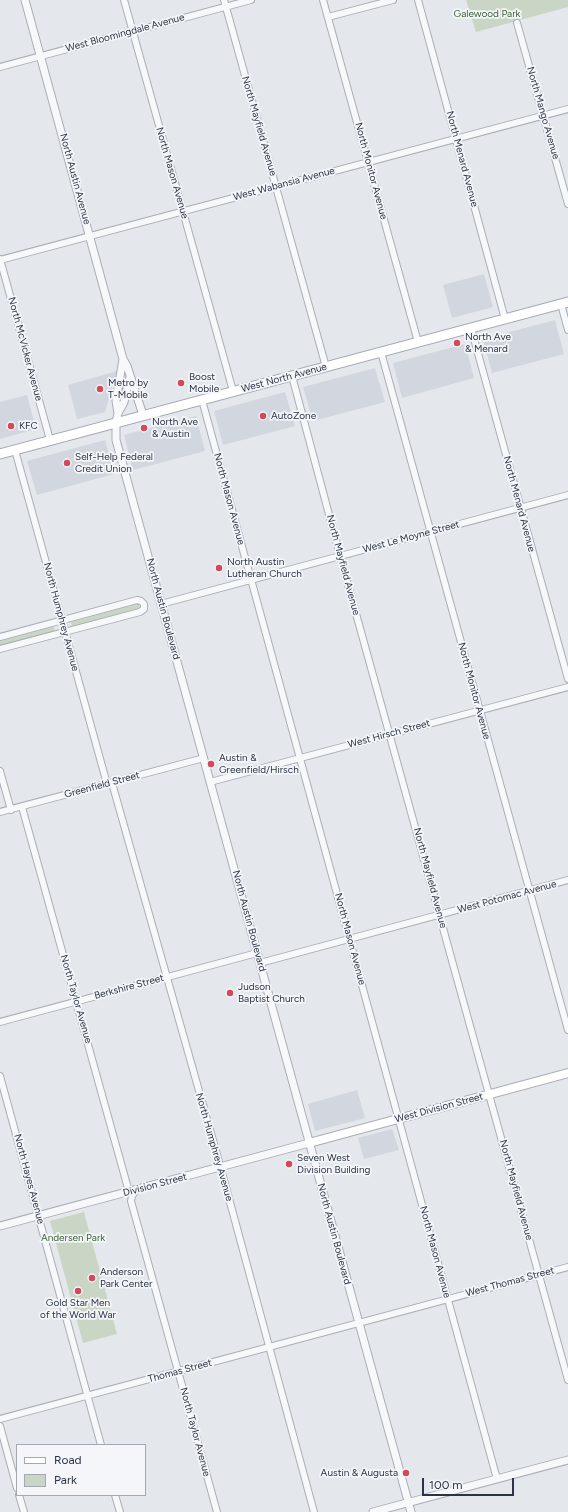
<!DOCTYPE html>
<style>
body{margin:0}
#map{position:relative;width:568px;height:1512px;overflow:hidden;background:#e4e7ec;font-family:Figtree,sans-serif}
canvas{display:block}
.legend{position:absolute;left:16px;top:1444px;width:130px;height:52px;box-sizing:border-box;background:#f4f6f9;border:1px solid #a4a8b1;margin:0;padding:5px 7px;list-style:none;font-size:12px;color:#2b3445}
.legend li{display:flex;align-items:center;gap:8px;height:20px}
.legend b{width:20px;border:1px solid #a4a8b1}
.scale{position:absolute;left:422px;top:1478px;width:92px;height:18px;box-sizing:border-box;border:2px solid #2b3445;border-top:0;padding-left:5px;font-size:12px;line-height:14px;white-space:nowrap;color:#2b3445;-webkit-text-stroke:3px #f4f6f9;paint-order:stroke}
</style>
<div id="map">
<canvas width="568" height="1512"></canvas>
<ul class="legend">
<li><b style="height:5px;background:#fff"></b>Road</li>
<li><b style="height:11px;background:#c9d6c5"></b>Park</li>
</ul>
<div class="scale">100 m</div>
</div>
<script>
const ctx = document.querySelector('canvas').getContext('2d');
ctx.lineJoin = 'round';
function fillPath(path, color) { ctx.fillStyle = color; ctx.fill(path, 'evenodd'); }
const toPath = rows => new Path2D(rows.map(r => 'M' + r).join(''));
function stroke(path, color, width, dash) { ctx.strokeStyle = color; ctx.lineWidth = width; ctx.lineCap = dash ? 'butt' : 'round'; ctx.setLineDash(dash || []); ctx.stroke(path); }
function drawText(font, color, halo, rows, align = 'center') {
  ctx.font = font + ' Figtree,sans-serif'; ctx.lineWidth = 3.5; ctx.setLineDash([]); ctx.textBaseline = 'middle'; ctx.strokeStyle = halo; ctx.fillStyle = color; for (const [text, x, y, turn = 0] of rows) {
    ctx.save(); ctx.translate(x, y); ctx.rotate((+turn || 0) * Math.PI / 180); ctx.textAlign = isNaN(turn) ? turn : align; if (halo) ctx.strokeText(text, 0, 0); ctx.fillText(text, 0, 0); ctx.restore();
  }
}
fillPath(toPath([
 [484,274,493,307,452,318,443,285],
 [555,320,564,354,492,373,483,339],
 [465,344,474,378,402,398,393,363],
 [375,368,385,402,313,421,303,387],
 [117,371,105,412,77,419,68,385],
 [285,392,295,426,223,445,214,411],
 [27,395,36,429,0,439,0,402],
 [196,416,205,451,133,470,124,435],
 [105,440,114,474,37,495,27,461],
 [357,1090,365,1118,315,1131,308,1104],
 [392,1129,399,1150,364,1159,358,1138]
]), '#d2d6de');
fillPath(toPath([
 [466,0,568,0,568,7,476,32],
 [139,603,140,605,138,609,72,627,70,620],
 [53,625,55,631,0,646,0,639],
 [84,1212,117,1334,83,1343,50,1221]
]), '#c9d6c5');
const minor = toPath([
 [124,0,233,391],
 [224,0,326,367],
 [323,0,418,342],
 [418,0,505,319],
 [328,17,393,0],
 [517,23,568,204],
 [0,67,251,0],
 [0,259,50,440],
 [0,260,568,109],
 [561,304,568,330],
 [471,328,568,679],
 [381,352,568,1030],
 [292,376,342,563,568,1380],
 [202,400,497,1479],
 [15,450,107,784],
 [161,604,568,495],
 [0,637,137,600,141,601,144,604,144,609,140,612,0,649],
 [0,771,11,810],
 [210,782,568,687],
 [112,783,218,1158,314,1512],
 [22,807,129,1192],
 [0,812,204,758],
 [260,963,568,880],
 [0,1022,257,953],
 [0,1076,101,1445],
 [136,1190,132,1196,131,1201,217,1512],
 [0,1419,568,1267],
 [0,1426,17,1488],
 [19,1495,24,1512],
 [115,1495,120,1512]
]);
const tertiary = toPath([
 [25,0,123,359,127,366,143,415],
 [123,359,116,401,118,413,116,423,116,440,411,1512],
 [118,413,124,402,130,377],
 [0,1226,309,1143],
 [373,1512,568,1460]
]);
const secondary = toPath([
 [309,1143,568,1073]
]);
const primary = toPath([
 [0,454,568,302]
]);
stroke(minor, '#a9aeb7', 8);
stroke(tertiary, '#a9aeb7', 9);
stroke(secondary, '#a9aeb7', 10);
stroke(primary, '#a3abb8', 11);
stroke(minor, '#f7f8fa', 6);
stroke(tertiary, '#f7f8fa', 7);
stroke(secondary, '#fff', 8);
stroke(primary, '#fff', 9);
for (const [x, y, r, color] of [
 [457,343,4,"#d1495b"],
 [181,383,4,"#d1495b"],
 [100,389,4,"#d1495b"],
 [263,416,4,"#d1495b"],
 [11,426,4,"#d1495b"],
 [144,428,4,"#d1495b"],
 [67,463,4,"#d1495b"],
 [219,568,4,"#d1495b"],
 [211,764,4,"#d1495b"],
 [230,993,4,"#d1495b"],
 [289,1164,4,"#d1495b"],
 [92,1278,4,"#d1495b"],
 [78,1291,4,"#d1495b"],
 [406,1473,4,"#d1495b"]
]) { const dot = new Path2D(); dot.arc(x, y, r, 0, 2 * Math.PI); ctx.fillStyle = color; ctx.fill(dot); stroke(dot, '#f4f6f9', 1.5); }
drawText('10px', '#3f6138', '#f4f6f9', [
 ["Galewood Park",487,14],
 ["Andersen Park",73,1238]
]);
drawText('10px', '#2b3445', '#f4f6f9', [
 ["West Bloomingdale Avenue",125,33,-15],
 ["North Mango Avenue",543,113,74],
 ["North Mayfield Avenue",259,126,74],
 ["North Menard Avenue",462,159,75],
 ["North Monitor Avenue",371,171,75],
 ["North Mason Avenue",172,173,74],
 ["North Austin Avenue",75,179,75],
 ["West Wabansia Avenue",284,184,-15],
 ["North McVicker Avenue",25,349,75],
 ["West North Avenue",284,378,-15],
 ["North Mason Avenue",229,499,75],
 ["North Menard Avenue",519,504,75],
 ["West Le Moyne Street",411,537,-15],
 ["North Mayfield Avenue",343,565,75],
 ["North Austin Boulevard",163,609,75],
 ["North Humphrey Avenue",61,617,75],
 ["North Monitor Avenue",474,691,75],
 ["West Hirsch Street",389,734,-15],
 ["Greenfield Street",102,785,-15],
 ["North Mayfield Avenue",430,878,75],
 ["West Potomac Avenue",507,897,-15],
 ["North Austin Boulevard",249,921,75],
 ["North Mason Avenue",350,939,75],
 ["Berkshire Street",129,987,-15],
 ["North Taylor Avenue",76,999,74],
 ["West Division Street",439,1108,-15],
 ["North Humphrey Avenue",214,1147,74],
 ["North Hayes Avenue",29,1179,75],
 ["Division Street",155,1185,-15],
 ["North Mayfield Avenue",516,1190,75],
 ["North Austin Boulevard",334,1234,75],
 ["North Mason Avenue",435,1252,75],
 ["West Thomas Street",510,1282,-15],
 ["Thomas Street",180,1371,-15],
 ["North Taylor Avenue",195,1432,75]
]);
drawText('10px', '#2b3445', '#f4f6f9', [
 ["North Ave",465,337],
 ["& Menard",465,349],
 ["Boost",189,377],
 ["Mobile",189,389],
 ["Metro by",108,383],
 ["T-Mobile",108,395],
 ["AutoZone",271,416],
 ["North Ave",152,422],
 ["& Austin",152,434],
 ["KFC",19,426],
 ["Self-Help Federal",75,457],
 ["Credit Union",75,469],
 ["North Austin",227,562],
 ["Lutheran Church",227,574],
 ["Austin &",219,758],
 ["Greenfield/Hirsch",219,770],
 ["Judson",238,987],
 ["Baptist Church",238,999],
 ["Seven West",297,1158],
 ["Division Building",297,1170],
 ["Anderson",100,1272],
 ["Park Center",100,1284],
 ["Gold Star Men",78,1303,"center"],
 ["of the World War",78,1315,"center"],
 ["Austin & Augusta",398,1473,"right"]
], 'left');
</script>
